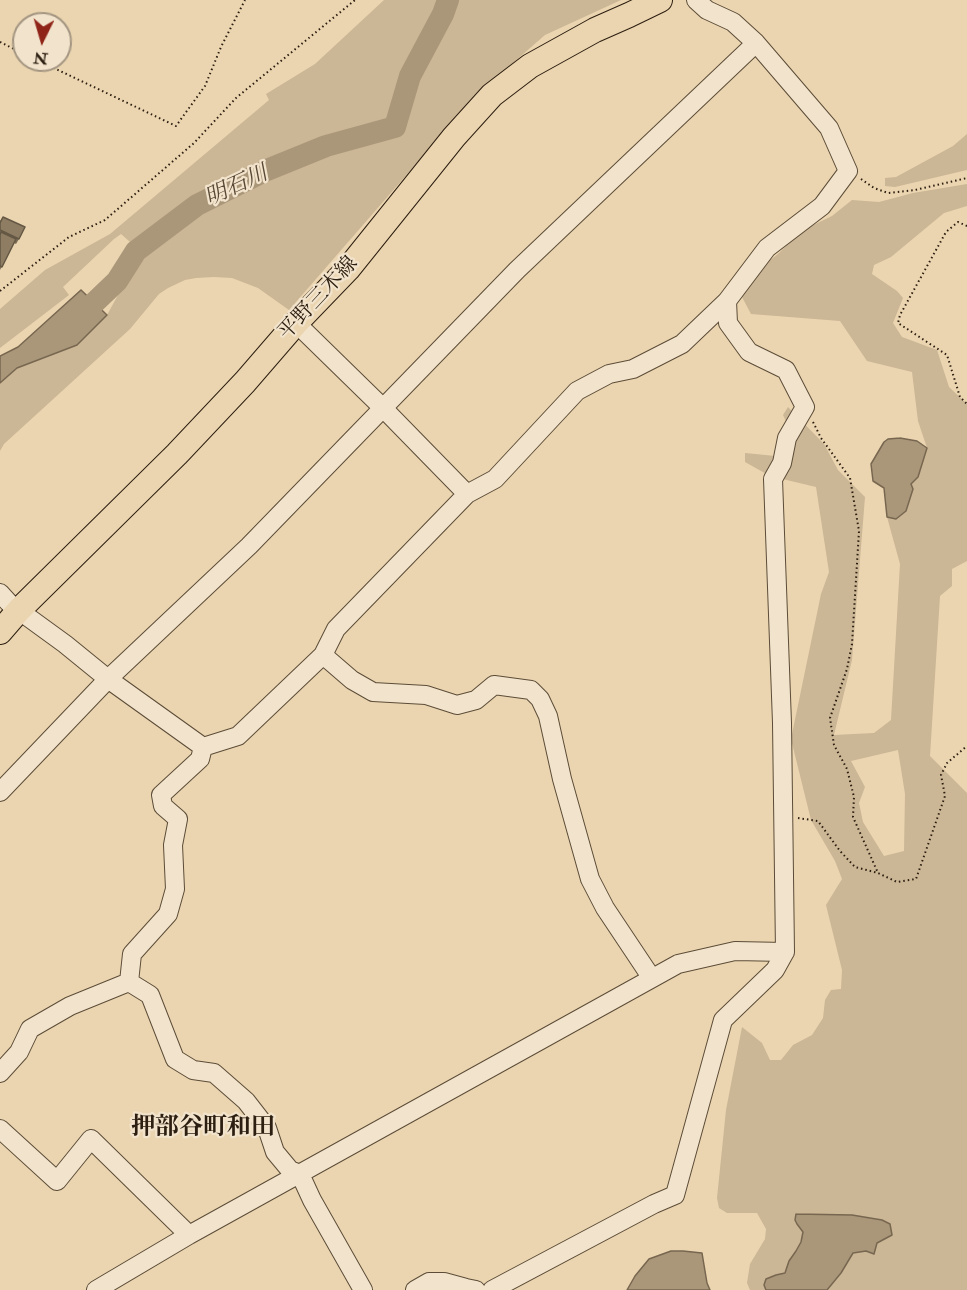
<!DOCTYPE html>
<meta charset="utf-8">
<style>
body{margin:0}
#map{position:relative;width:967px;height:1290px;overflow:hidden;background:#ebd5b0;font-family:"IM FELL Double Pica",serif}
canvas{display:block}
.north{position:absolute;left:12px;top:12px;width:60px;height:60px;box-sizing:border-box;background:#f2e4cc;border:2px solid #a39581;border-radius:50%;rotate:185deg;font-size:16px;font-weight:700;line-height:24px;text-align:center;color:#2c1e10}
.north::after{content:'';display:block;margin:auto;width:21px;height:27px;background:#8f2418;clip-path:polygon(50% 0,100% 100%,50% 72%,0 100%)}
</style>
<div id="map">
<canvas width="967" height="1290"></canvas>
<div class="north">N</div>
</div>
<script>
const ctx = document.querySelector('canvas').getContext('2d');
ctx.lineJoin = 'round';
function fillPath(path, color) { ctx.fillStyle = color; ctx.fill(path, 'evenodd'); }
const toPath = rows => new Path2D(rows.map(r => 'M' + r).join(''));
function stroke(path, color, width, dash) { ctx.strokeStyle = color; ctx.lineWidth = width; ctx.lineCap = dash ? 'butt' : 'round'; ctx.setLineDash(dash || []); ctx.stroke(path); }
function drawText(font, color, halo, rows, align = 'center') {
  ctx.font = font + ' "IM FELL Double Pica","Noto Serif JP",serif'; ctx.lineWidth = 4.5; ctx.setLineDash([]); ctx.textBaseline = 'middle'; ctx.strokeStyle = halo; ctx.fillStyle = color; for (const [text, x, y, turn = 0] of rows) {
    ctx.save(); ctx.translate(x, y); ctx.rotate((+turn || 0) * Math.PI / 180); ctx.textAlign = isNaN(turn) ? turn : align; if (halo) ctx.strokeText(text, 0, 0); ctx.fillText(text, 0, 0); ctx.restore();
  }
}
fillPath(toPath([
 [384,0,621,0,545,35,476,95,289,310,258,288,232,278,214,277,196,278,185,280,168,288,159,294,130,329,4,444,0,451,0,383,16,368,77,344,107,315,124,284,146,256,121,234,114,239,63,287,69,295,0,348,0,309,45,270,110,234,269,100,266,94,315,64],
 [967,134,967,170,895,187,885,186,885,178,896,177,953,146],
 [967,184,967,206,944,213,891,257,874,265,872,274,897,291,903,298,893,323,902,337,937,350,949,387,967,404,967,561,952,569,952,586,940,596,930,756,967,793,967,1290,827,1290,841,1273,853,1252,866,1251,884,1239,882,1220,852,1215,796,1214,797,1224,803,1232,801,1242,796,1251,789,1261,785,1273,776,1275,764,1285,766,1290,750,1290,747,1283,750,1264,765,1239,766,1229,757,1213,727,1213,719,1208,717,1198,726,1110,742,1027,762,1043,770,1060,781,1060,793,1045,812,1035,823,1018,825,1000,831,990,841,989,842,970,826,905,842,879,835,861,811,820,791,739,821,594,829,572,816,487,770,476,745,462,745,453,775,456,791,432,783,415,788,407,824,444,838,470,865,497,852,660,834,735,874,733,891,720,900,564,887,517,896,519,911,484,918,477,927,448,918,421,912,372,867,361,840,321,751,314,742,297,742,288,747,278,778,254,801,231,832,216,852,200,879,202,913,193],
 [898,750,905,794,904,851,884,856,863,822,859,803,865,787,851,761]
]), '#cbb695');
const water = toPath([
 [81,290,107,315,77,345,17,368,0,383,0,356,18,347,81,290],
 [900,438,917,441,927,448,918,477,911,484,913,489,906,511,896,519,887,517,884,488,873,481,871,464,884,442,888,439,900,438],
 [796,1214,852,1215,882,1220,890,1224,892,1235,877,1243,874,1254,866,1251,853,1253,841,1273,827,1290,766,1290,764,1285,766,1279,776,1275,785,1273,789,1261,796,1251,801,1242,803,1232,797,1224,795,1220,796,1214],
 [671,1251,683,1251,702,1253,707,1283,710,1290,627,1290,635,1276,649,1259,671,1251]
]);
fillPath(water, '#aa977a');
stroke(water, '#786750', 1.5);
stroke(toPath([
 [72,324,117,281,136,251,197,205,267,170,326,146,395,127,410,76,443,14,448,0]
]), '#aa977a', 22);
const minor = toPath([
 [296,323,383,408,467,494],
 [0,593,10,604,65,644,108,679,203,747],
 [323,655,352,680,373,692,426,695,457,705,476,700,494,685,531,690,540,699,548,716,562,779,590,879,605,908,651,977],
 [203,747,238,736,323,655,336,629,467,494,495,479,577,391,609,374,633,369,682,344,727,301,767,248,822,206,848,171,829,128,756,43,733,22,707,10,696,0],
 [0,792,108,679,249,546,517,270,756,43],
 [129,982,150,995,175,1059,193,1070,214,1073,246,1101,267,1128,275,1152,290,1170,300,1174,312,1200,363,1290],
 [129,982,132,954,168,914,175,889,173,845,178,819,163,806,161,795,200,759,203,747],
 [0,1073,19,1052,30,1029,70,1006,129,982],
 [0,1129,57,1181,91,1139,189,1235],
 [96,1290,189,1235,678,964,735,951,785,952],
 [415,1290,429,1282,444,1282,466,1288,476,1290],
 [492,1290,654,1204,675,1195,723,1020,775,970,785,952,782,723,773,479,782,463,787,438,805,407,786,370,749,352,728,323,727,301]
]);
const major = toPath([
 [0,632,19,610,177,454,245,382,296,323,348,269,454,137,492,95,530,66,595,30,629,15,660,0]
]);
stroke(minor, '#5c4c38', 20);
stroke(major, '#2c1e10', 26);
stroke(toPath([
 [0,42,24,54],
 [37,60,176,126,205,86,221,47,245,0],
 [861,179,874,188,888,193,915,190,967,178],
 [967,226,958,222,946,232,900,315,898,323,947,355,960,397,967,404],
 [0,291,69,237,105,220,194,143,236,98,355,0],
 [813,422,821,438,850,478,859,531,852,644,847,669,830,718,834,745,847,769,854,797,853,817,878,873],
 [798,818,818,821,840,851,855,867,878,873,897,882,916,879,945,796,941,775,947,763,967,746]
]), '#2c1e10', 2, [1.5, 3]);
stroke(minor, '#f2e4cc', 18);
stroke(major, '#ebd5b0', 24);
fillPath(toPath([
 [3,217,19,239,16,244,14,243,0,270,0,221]
]), '#7b6c55');
const building = toPath([
 [3,217,25,227,19,239,0,230,0,223,3,217],
 [1,232,16,239,2,267,0,266,0,235,1,232]
]);
fillPath(building, '#8f7d63');
stroke(building, '#645845', 1.5);
drawText('21px', '#2c1e10', '#f2e4cc', [
 ["平野三木線",319,299,-47]
]);
drawText('italic 22px', '#584835', '#f2e4cc', [
 ["明石川",237,187,-25]
]);
drawText('bold 24px', '#2c1e10', '#f2e4cc', [
 ["押部谷町和田",203,1129]
]);
</script>
